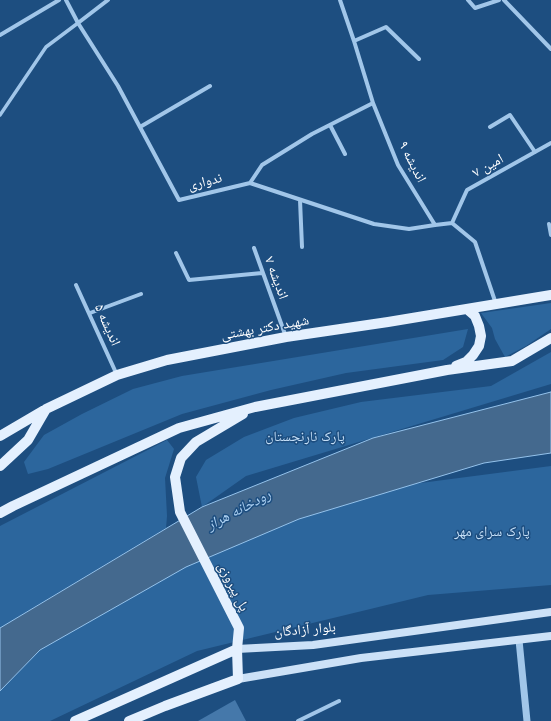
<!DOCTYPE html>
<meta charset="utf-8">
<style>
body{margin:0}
canvas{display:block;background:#1d4e80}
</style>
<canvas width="551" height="721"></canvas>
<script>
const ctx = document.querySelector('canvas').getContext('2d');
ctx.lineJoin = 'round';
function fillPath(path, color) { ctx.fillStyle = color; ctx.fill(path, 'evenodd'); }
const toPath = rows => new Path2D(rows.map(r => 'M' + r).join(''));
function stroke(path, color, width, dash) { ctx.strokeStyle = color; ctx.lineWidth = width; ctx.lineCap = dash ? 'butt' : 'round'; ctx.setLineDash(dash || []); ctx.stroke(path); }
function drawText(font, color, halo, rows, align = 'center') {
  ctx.font = font + ' "Fira Sans","Noto Naskh Arabic",sans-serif'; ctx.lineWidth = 3; ctx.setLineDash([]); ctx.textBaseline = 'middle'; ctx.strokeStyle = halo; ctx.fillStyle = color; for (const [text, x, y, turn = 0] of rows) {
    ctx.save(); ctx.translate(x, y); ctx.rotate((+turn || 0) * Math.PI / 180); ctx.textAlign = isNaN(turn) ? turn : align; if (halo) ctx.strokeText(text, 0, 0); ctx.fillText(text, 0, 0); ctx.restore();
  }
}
fillPath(toPath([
 [551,303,551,329,526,346,505,357,495,339,492,328,481,313],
 [468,329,463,347,443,360,346,373,271,390,182,414,48,469,28,474,24,462,44,435,82,414,133,389,182,376],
 [551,352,551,384,246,476,202,507,196,477,206,460,244,437,294,418,361,402,491,386],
 [167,440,174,449,165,478,167,516,166,528,21,615,0,631,0,526],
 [551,466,551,585,428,595,197,651,50,721,0,721,0,691,40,650,167,576,257,532,413,484]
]), '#2c669d');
const water = toPath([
 [551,392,551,453,484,463,299,519,186,567,40,650,0,691,0,628,202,507,373,438,551,392]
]);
fillPath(water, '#44698e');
stroke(water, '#94c2eb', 1);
fillPath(toPath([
 [235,700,246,721,198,721]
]), '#4578aa');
stroke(toPath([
 [0,115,46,47,78,23]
]), '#a1c6e9', 3.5);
stroke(toPath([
 [66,0,78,23,118,86,179,200,250,183,374,224,409,229,435,225],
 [340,0,354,41,373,103,398,165,435,225,452,223,475,242,496,304],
 [468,0,475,8,499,0],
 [504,0,551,49],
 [78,23,108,0],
 [0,35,59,0],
 [354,41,386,27,419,59],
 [330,125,345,154],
 [140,127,210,86],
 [490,127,510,115,535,152],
 [250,183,262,165,312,134,373,103],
 [300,200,302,247],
 [452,223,467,190,551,143],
 [549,224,551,235],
 [254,248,286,337],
 [176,253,189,280,262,273],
 [76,285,117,375],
 [90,313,141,294],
 [298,721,339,701]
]), '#a1c6e9', 4);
stroke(toPath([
 [519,640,527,721]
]), '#a1c6e9', 7);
stroke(toPath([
 [237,649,313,645,551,612],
 [238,679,361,658,551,636]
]), '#cce1f7', 8);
stroke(toPath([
 [456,366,466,362,473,355,479,346,481,336,479,326,475,316,467,309],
 [0,436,46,409,117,375,167,360,286,337,388,322,551,295],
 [0,466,28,440,46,409],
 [0,513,13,506,179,428,255,407,447,370,512,361,551,338],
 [75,721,237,649],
 [129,721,165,706,238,679,237,649,239,628,180,512,175,477,181,458,196,442,243,414]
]), '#e4f0fe', 10);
drawText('14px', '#fff', '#1d4e80', [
 ["اندیشه ۹",412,162,63],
 ["امین ۷",488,166,-29],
 ["ندواری",205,182,-14],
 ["اندیشه ۷",276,278,70],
 ["اندیشه ۵",107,325,66],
 ["شهید دکتر بهشتی",265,328,-10],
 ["پل پیروزی",233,587,63],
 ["بلوار آزادگان",305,630,-5]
]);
drawText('14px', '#c5dff7', '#1d4e80', [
 ["پارک نارنجستان",305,437],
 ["پارک سرای مهر",492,532]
]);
drawText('italic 15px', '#acd0f1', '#1d4e80', [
 ["رودخانه هراز",239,510,-28]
]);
</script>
